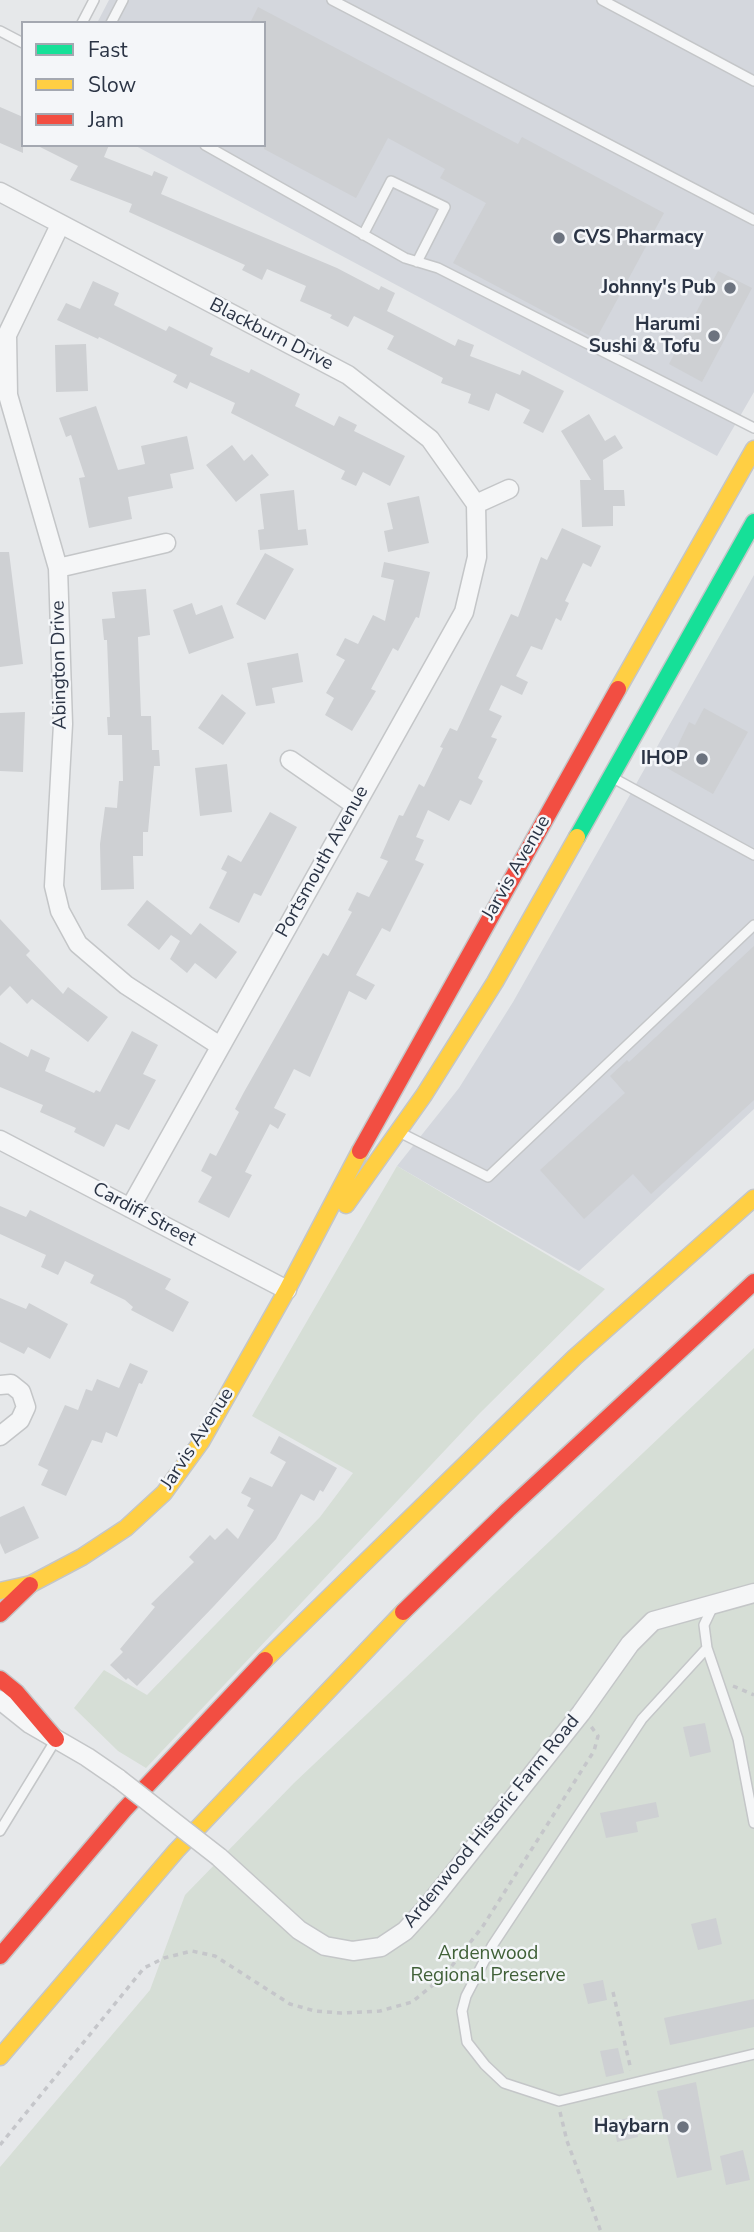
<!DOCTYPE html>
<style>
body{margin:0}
#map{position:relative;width:754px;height:2232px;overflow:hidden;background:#e6e8ea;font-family:"Nunito Sans",sans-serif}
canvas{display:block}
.legend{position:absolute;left:21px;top:21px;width:245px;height:126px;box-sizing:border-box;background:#f4f6f9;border:2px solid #a4a8b1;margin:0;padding:9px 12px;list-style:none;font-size:21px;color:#2b3445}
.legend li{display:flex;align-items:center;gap:14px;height:35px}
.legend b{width:35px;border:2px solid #a4a8b1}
</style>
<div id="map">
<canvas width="754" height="2232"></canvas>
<ul class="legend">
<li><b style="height:9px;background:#16e098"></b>Fast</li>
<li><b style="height:9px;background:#ffcf43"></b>Slow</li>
<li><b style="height:9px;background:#f24e42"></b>Jam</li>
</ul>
</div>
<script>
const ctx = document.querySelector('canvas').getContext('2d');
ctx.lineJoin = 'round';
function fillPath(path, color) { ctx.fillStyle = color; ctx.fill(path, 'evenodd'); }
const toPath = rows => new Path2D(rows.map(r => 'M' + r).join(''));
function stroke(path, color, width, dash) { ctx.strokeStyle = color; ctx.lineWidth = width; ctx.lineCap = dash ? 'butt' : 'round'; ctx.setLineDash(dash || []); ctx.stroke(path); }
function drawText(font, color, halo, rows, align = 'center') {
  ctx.font = font + ' "Nunito Sans",sans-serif'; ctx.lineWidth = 5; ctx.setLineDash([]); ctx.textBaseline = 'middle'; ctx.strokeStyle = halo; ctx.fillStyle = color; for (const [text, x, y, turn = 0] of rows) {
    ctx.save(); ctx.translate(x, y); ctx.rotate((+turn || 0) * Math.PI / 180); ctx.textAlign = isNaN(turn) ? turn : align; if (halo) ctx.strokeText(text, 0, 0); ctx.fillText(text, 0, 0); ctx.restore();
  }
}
fillPath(toPath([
 [109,0,754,0,754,392,717,456,134,145,264,145,264,23,97,23],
 [754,575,754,1109,579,1271,397,1166,459,1088,513,1002]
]), '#d4d7dd');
fillPath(toPath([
 [397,1166,605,1289,479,1414,146,1768,118,1751,74,1708,104,1670,147,1695,320,1517,353,1473,252,1416],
 [754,1348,754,2232,0,2232,0,2167,150,1990,185,1895,294,1783]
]), '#d6ded6');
fillPath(toPath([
 [258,7,518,144,522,137,664,213,596,339,453,263,486,203,440,178,445,169,388,138,356,198,264,149,264,23,250,23],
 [0,107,23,117,23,153,0,143],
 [36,145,109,145,104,157,152,176,154,171,168,177,161,194,337,268,379,290,381,286,395,293,387,311,455,346,458,339,474,345,470,356,520,375,522,370,564,391,543,433,523,423,530,410,496,393,489,411,468,403,471,394,441,383,443,378,387,349,394,336,354,316,348,327,330,318,332,315,300,301,306,286,267,269,262,280,242,270,245,265,129,212,132,204,70,180,78,166],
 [718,271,752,288,702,382,669,364],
 [93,281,119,293,114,305,166,331,169,326,213,348,210,355,249,373,251,369,300,394,295,406,334,426,339,416,357,425,354,431,405,456,390,486,363,472,356,486,341,479,345,471,231,413,235,403,190,382,187,389,173,382,177,375,99,337,98,339,57,320,66,303,80,309],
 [86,344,88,391,56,392,55,345],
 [96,406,118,470,145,464,141,446,187,436,194,469,170,474,173,488,128,497,132,519,89,528,79,478,85,477,71,435,66,437,59,418],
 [589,414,605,441,615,435,623,448,603,460,604,490,624,490,625,506,613,506,613,526,582,527,580,480,591,480,561,431],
 [232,445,244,461,252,454,269,475,236,502,206,465],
 [294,490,298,530,306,529,308,545,260,550,258,530,264,529,260,494],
 [419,496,429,543,388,552,384,531,393,529,387,503],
 [562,528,601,546,591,567,583,563,565,601,569,603,561,621,556,618,542,650,531,646,516,676,528,682,522,695,501,685,489,710,502,716,491,737,497,739,478,778,483,781,471,805,460,800,449,821,428,810,416,837,424,840,415,860,424,864,390,932,382,928,356,975,375,985,366,1000,349,991,310,1077,294,1069,274,1108,286,1114,278,1129,270,1124,245,1172,252,1175,229,1218,198,1202,212,1177,201,1171,210,1153,216,1156,239,1112,235,1109,244,1092,323,953,328,956,352,912,348,910,357,892,369,897,388,861,380,858,399,815,403,816,419,784,424,787,443,748,440,747,450,728,457,731,511,614,518,617,541,557,547,560],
 [0,552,9,552,23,664,0,667],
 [265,553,294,569,265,620,236,604],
 [384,562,430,572,419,618,416,617,398,651,393,648,371,689,376,691,352,731,325,715,334,698,326,693,345,660,336,655,345,638,358,644,373,615,385,621,394,580,381,577],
 [146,589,150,635,138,637,141,716,151,716,152,750,159,750,160,766,154,766,148,832,143,832,143,856,133,856,134,889,101,890,100,844,105,807,117,808,119,781,123,781,122,735,108,735,107,717,110,717,107,640,104,640,102,619,115,618,112,592],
 [192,603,196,615,222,605,234,638,189,654,173,610],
 [298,653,303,682,272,688,275,703,256,706,247,663],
 [222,694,246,713,223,745,198,728],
 [704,708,748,732,713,794,667,768,689,722,695,725],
 [25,712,23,772,0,771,0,713],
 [227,764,232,812,200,816,195,768],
 [270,812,297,827,261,896,254,893,239,923,209,908,227,872,221,869,228,855,241,862],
 [147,900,191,935,200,923,237,952,216,979,195,963,187,973,170,959,180,941,171,935,159,950,127,925],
 [0,919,30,951,26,955,63,994,68,987,108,1017,88,1042,32,999,27,1004,10,986,0,996],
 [754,946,754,1100,651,1194,633,1174,584,1219,540,1170,625,1093,610,1076,627,1060,629,1062],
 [132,1031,158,1045,143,1074,156,1080,129,1130,116,1124,104,1147,74,1132,76,1128,40,1112,43,1105,0,1087,0,1042,28,1057,31,1049,50,1058,45,1071,94,1093,96,1090,100,1092],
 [0,1206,26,1217,30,1210,171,1279,165,1289,189,1302,173,1332,131,1310,133,1307,125,1300,90,1283,94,1275,65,1261,58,1275,41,1267,46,1255,0,1234],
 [0,1298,26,1309,29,1303,68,1324,50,1359,28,1347,24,1354,0,1342],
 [130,1363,148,1371,142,1384,139,1383,117,1437,106,1432,102,1443,92,1440,66,1496,41,1485,48,1470,38,1465,65,1405,78,1410,86,1389,92,1391,97,1379,119,1388],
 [279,1436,337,1468,323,1492,320,1490,314,1501,301,1494,276,1539,214,1606,137,1686,128,1678,126,1680,110,1665,123,1652,120,1649,155,1607,151,1604,194,1562,189,1557,210,1535,215,1540,227,1528,238,1539,254,1510,247,1506,251,1498,241,1493,250,1477,272,1487,286,1462,270,1453],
 [24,1506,39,1538,5,1554,0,1543,0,1517],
 [705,1723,711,1752,690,1757,683,1727],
 [656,1802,659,1817,636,1822,638,1832,606,1838,600,1813],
 [716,1918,722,1944,698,1950,691,1924],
 [603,1980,607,2000,588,2004,583,1984],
 [754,1999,754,2027,670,2045,664,2018],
 [618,2048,624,2073,606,2077,600,2051],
 [696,2082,712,2170,677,2178,657,2091],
 [634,2117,638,2137,617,2142,613,2121],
 [743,2150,750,2180,726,2185,720,2156]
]), '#ced0d3');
const lane = toPath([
 [332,0,754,220],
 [602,0,754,81],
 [82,23,94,0],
 [111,23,123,0],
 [0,31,23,43],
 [205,145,405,258,438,268,754,428],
 [363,235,391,181,445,207,417,262],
 [615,779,754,855],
 [401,1133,488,1177,754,925],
 [713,1606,704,1625,707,1648,642,1719,492,1946,466,1996,462,2011,467,2042,485,2065,504,2083,559,2101,754,2054],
 [707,1648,738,1739,754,1823],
 [0,1831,55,1741]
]);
const street = toPath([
 [0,192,348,375,430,439,476,504],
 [60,225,7,335,8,395,58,568,63,724,54,886,60,911,78,944,126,985,220,1046],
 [476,504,509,489],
 [58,568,166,543],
 [290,760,355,805],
 [0,1140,287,1290],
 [130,1208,464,612,477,557,476,504],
 [0,1385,11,1384,21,1392,26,1407,20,1420,0,1436],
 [0,1700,30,1724,87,1757,119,1779],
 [219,1857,299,1930,325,1946,353,1951,381,1947,405,1931,427,1907,581,1713,630,1644,653,1621,754,1593]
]);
const fast = toPath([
 [577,837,754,522]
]);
const slow = toPath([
 [618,689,754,449],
 [346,1205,424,1095,495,982,577,837],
 [0,1591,31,1584,82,1557,126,1528,164,1493,201,1442,287,1290,360,1151],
 [265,1660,575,1357,754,1198],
 [0,2057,176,1851,403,1612]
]);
const jam = toPath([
 [360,1151,618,689],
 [403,1612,508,1510,754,1282],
 [0,1614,30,1585],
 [0,1679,16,1692,56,1739],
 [0,1956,124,1810,265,1660]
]);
stroke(lane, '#c4c6c8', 12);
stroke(street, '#c4c6c8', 21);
stroke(fast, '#c4c6c8', 19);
stroke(slow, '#c4c6c8', 19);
stroke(jam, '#c4c6c8', 19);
stroke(toPath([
 [733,1686,754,1695],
 [613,1992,631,2070],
 [560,2112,567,2141,601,2232],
 [0,2145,144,1968,164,1958,192,1951,215,1956,290,2004,315,2011,341,2013,380,2011,412,2002,444,1976,483,1926,594,1751,598,1736,590,1725]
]), '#c5c6ca', 3.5, [5, 5]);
stroke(lane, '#f5f6f7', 9);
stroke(street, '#f5f6f7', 18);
stroke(fast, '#16e098', 16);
stroke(slow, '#ffcf43', 16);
stroke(jam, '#f24e42', 16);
const streetBridge = toPath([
 [119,1779,219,1857]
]);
stroke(streetBridge, '#c4c6c8', 21, []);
stroke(streetBridge, '#f5f6f7', 18);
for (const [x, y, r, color] of [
 [559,238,7,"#6c737f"],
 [730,288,7,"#6c737f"],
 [714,336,7,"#6c737f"],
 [702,759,7,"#6c737f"],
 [683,2127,7,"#6c737f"]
]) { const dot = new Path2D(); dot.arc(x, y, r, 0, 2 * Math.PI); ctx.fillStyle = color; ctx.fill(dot); stroke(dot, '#f4f6f9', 2.5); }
drawText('bold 19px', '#2b3445', '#f4f6f9', [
 ["CVS Pharmacy",573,238,"left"],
 ["Johnny's Pub",716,288],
 ["Harumi",700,325],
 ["Sushi & Tofu",700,347],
 ["IHOP",688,759],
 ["Haybarn",669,2127]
], 'right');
drawText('19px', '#2b3445', '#f4f6f9', [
 ["Blackburn Drive",271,335,27],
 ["Abington Drive",60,665,-91],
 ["Portsmouth Avenue",323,862,-61],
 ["Jarvis Avenue",517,868,-60],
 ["Cardiff Street",144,1215,28],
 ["Jarvis Avenue",198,1439,-57],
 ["Ardenwood Historic Farm Road",492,1822,-51]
]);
drawText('19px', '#406038', '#f4f6f9', [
 ["Ardenwood",488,1954],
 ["Regional Preserve",488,1976]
]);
</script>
